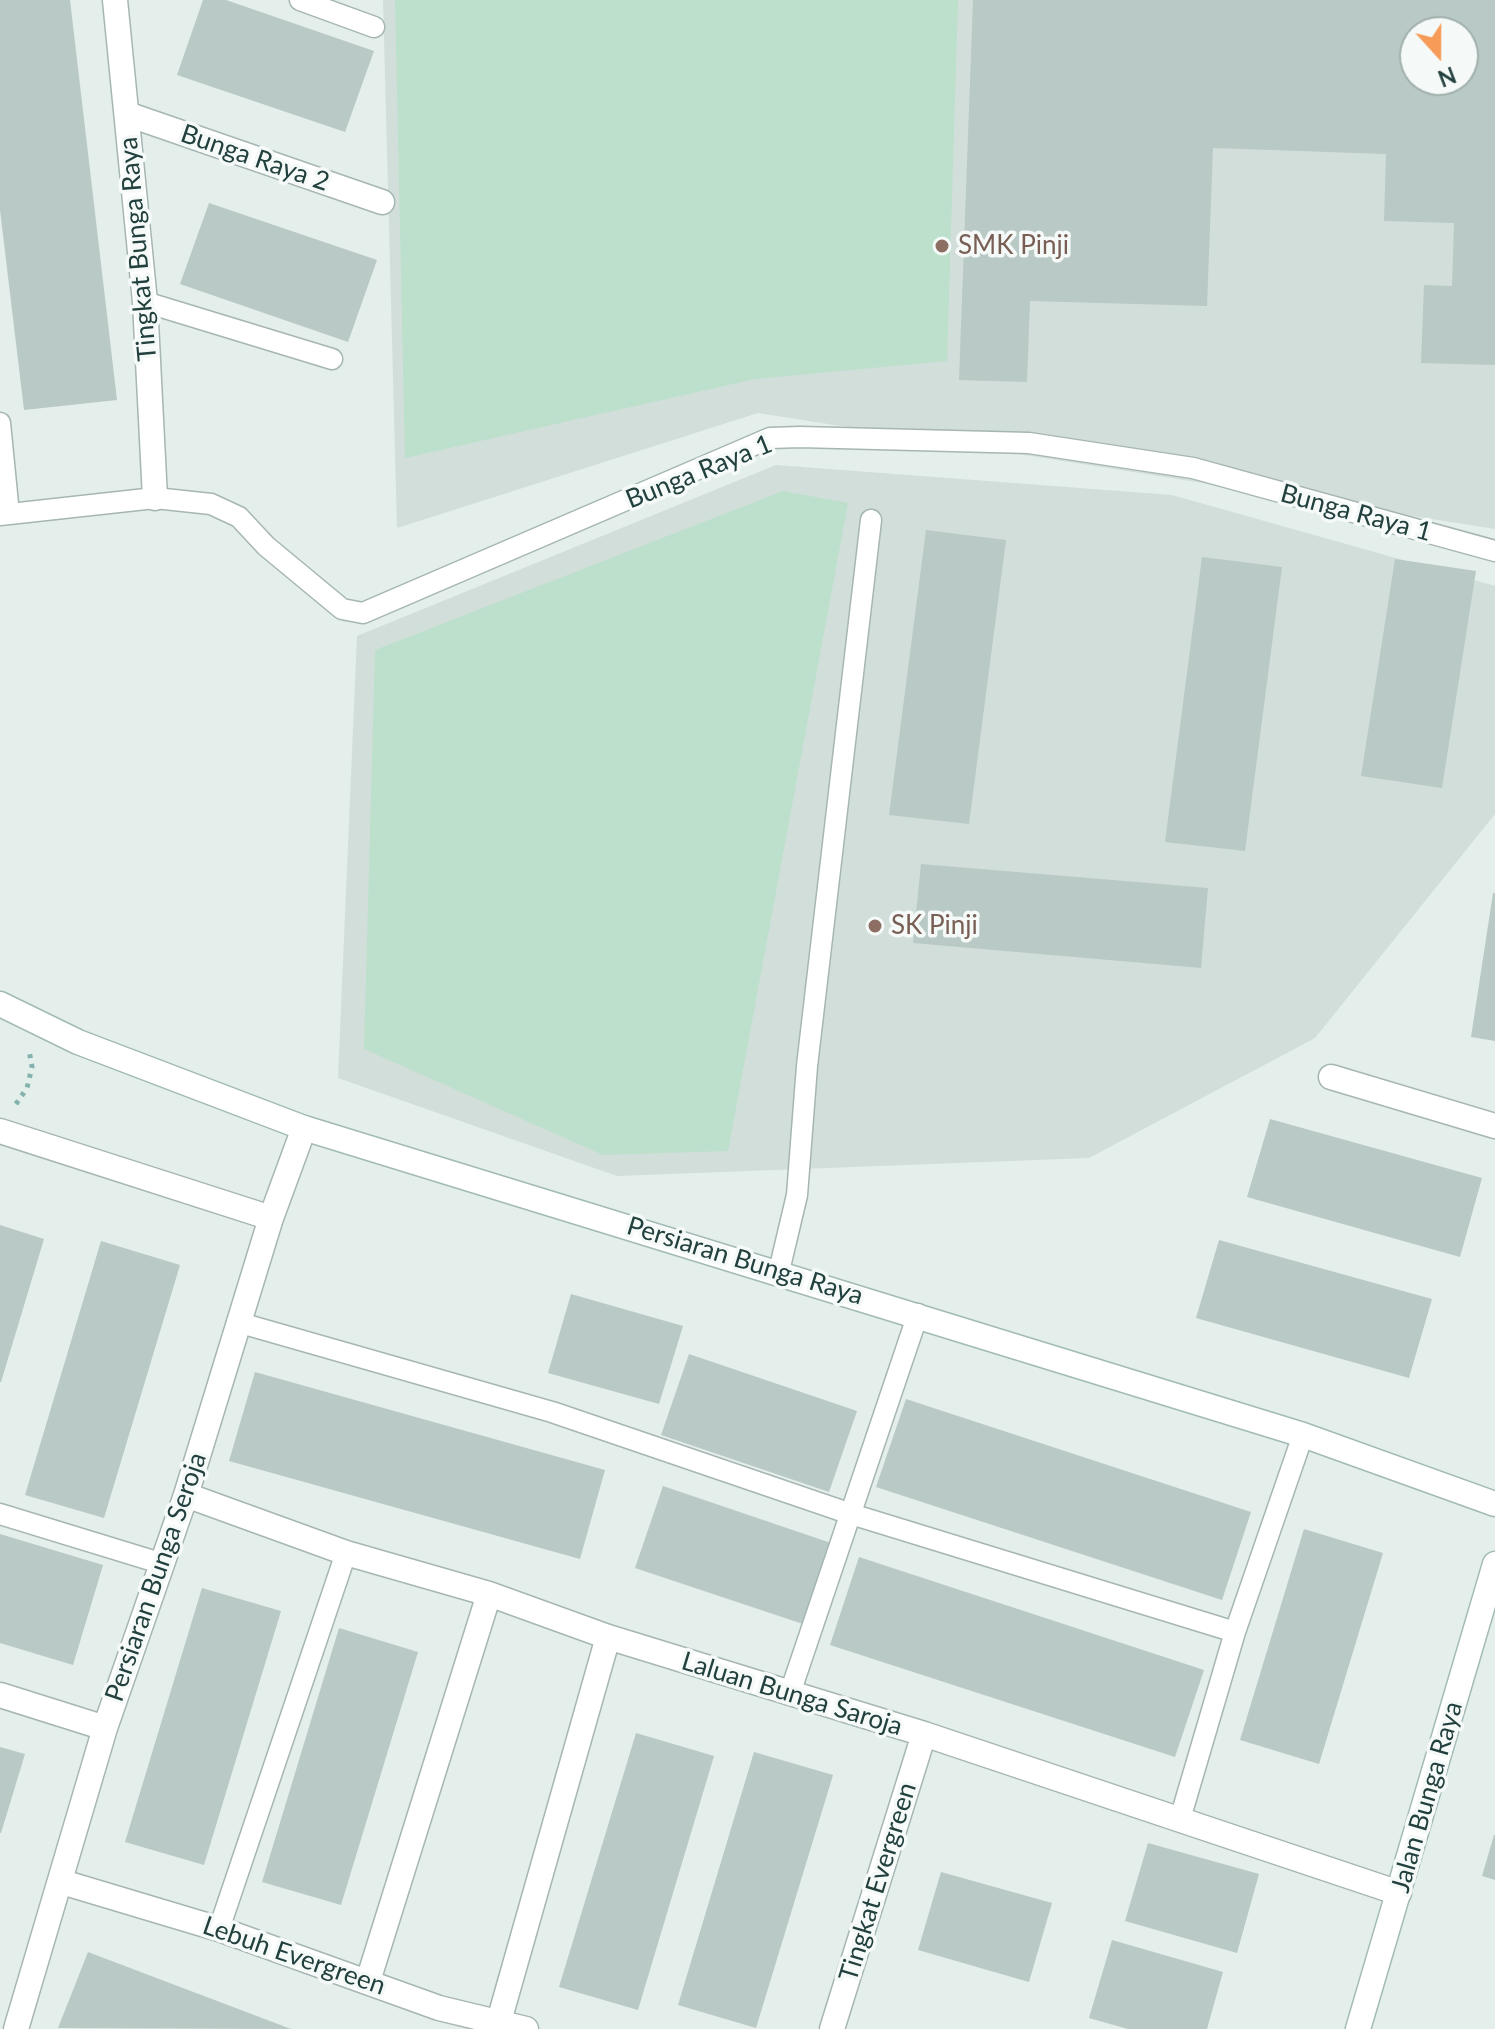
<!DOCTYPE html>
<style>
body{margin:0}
#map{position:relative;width:1495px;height:2029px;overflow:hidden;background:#e4eeeb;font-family:Lato,sans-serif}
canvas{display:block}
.north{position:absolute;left:1399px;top:16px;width:80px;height:80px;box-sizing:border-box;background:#f5faf8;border:2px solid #a1b0ae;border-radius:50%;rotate:159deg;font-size:22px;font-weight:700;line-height:32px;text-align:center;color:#22403e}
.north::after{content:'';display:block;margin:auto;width:28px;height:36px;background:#f79b59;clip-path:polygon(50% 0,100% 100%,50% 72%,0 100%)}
</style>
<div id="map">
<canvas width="1495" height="2029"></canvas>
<div class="north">N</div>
</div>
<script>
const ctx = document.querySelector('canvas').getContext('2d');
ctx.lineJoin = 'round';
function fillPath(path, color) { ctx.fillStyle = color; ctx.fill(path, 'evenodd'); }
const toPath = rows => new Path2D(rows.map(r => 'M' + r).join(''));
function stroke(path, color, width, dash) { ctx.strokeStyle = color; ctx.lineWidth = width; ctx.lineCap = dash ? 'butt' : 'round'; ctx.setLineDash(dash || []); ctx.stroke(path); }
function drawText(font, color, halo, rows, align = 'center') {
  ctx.font = font + ' Lato,sans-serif'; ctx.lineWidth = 7; ctx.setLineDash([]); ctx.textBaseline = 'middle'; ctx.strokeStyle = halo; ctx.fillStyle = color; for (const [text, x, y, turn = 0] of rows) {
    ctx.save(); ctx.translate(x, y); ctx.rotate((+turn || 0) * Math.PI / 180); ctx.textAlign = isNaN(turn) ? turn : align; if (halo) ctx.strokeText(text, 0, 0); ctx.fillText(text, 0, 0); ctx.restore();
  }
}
fillPath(toPath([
 [383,0,1495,0,1495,529,758,413,397,528],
 [1415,32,1463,32,1463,80,1415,80],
 [776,465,1172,495,1495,586,1495,814,1315,1038,1089,1158,617,1176,338,1078,357,636]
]), '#d2deda');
fillPath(toPath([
 [395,0,958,0,947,361,755,379,405,458],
 [783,491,848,503,728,1151,603,1155,364,1049,375,650]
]), '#bce0cc');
fillPath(toPath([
 [0,0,70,0,117,400,24,410,0,210],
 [203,0,226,0,374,51,345,132,177,75],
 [973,0,1495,0,1495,365,1421,363,1424,285,1452,286,1454,223,1384,221,1386,154,1213,148,1207,306,1030,301,1027,382,959,380],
 [1415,32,1463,32,1463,80,1415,80],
 [209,203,377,260,348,342,180,284],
 [926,530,1006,540,969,824,889,815],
 [1202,557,1282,567,1245,851,1165,842],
 [1395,559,1476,571,1442,788,1361,776],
 [921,864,1208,888,1201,968,913,943],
 [1493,893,1495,893,1495,1041,1471,1037],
 [1270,1119,1482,1178,1460,1257,1247,1197],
 [0,1225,44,1239,1,1382,0,1382],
 [1219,1240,1432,1299,1409,1378,1196,1318],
 [101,1241,180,1265,104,1518,25,1495],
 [571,1294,683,1326,659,1404,548,1373],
 [689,1354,857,1411,829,1492,661,1435],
 [255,1372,605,1470,580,1559,229,1461],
 [906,1399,1251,1512,1222,1600,876,1487],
 [663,1486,831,1543,803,1624,635,1568],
 [1304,1529,1383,1553,1319,1764,1240,1740],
 [0,1534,103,1565,73,1665,0,1643],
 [859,1557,1204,1670,1175,1757,830,1645],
 [202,1588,281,1611,204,1865,125,1842],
 [339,1628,418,1652,341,1905,262,1882],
 [636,1733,714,1756,638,2010,559,1987],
 [0,1747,25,1754,1,1833,0,1833],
 [754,1752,833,1775,756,2028,678,2005],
 [1494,1835,1495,1835,1495,1880,1482,1876],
 [1148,1843,1259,1874,1237,1953,1125,1921],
 [941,1872,1052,1903,1029,1982,918,1950],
 [1112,1940,1223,1972,1207,2029,1128,2029,1089,2018],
 [88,1952,291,2029,58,2028]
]), '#b9c9c5');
const lane = toPath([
 [300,0,374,27],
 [145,302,332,359],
 [0,423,9,514],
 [0,515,155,498,211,504,239,517,266,546,342,609,363,613,770,438,800,437,1029,443,1193,468,1495,551],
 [779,1271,797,1195,807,1066,871,520],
 [237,1322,552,1412,851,1514,1235,1632,1303,1435],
 [0,1514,160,1563],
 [790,1693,918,1314],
 [1180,1819,1235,1632],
 [219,1929,346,1553]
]);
const street = toPath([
 [115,0,145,302,155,498],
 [127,114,382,202],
 [1331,1077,1495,1126],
 [0,1131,271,1218],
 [186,1495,346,1553,489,1594,608,1637,924,1734,1399,1893],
 [0,1695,105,1728],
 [62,1882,219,1929,439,2008,526,2029],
 [368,1981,489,1594],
 [499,2021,608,1637],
 [16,2029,105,1728,186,1495,271,1218,304,1128],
 [832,2029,924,1734]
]);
const secondary = toPath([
 [0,1004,78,1042,304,1128,1303,1435,1495,1504],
 [1358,2029,1495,1564]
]);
stroke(lane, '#a6b6b4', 23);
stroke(street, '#a6b6b4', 27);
stroke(secondary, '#a2bab6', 27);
stroke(toPath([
 [16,1104,27,1088,32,1067,29,1050]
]), '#83b3ac', 5, [4, 6]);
stroke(lane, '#fff', 20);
stroke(street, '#fff', 24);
stroke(secondary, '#fff', 24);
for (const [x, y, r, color] of [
 [942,246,8,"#8d6e63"],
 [875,926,8,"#8d6e63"]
]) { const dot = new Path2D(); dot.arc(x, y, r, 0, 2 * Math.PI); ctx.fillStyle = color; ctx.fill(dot); stroke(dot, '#f5faf8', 3); }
drawText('26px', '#22403e', '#f5faf8', [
 ["Bunga Raya 2",255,158,19],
 ["Tingkat Bunga Raya",138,249,-95],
 ["Bunga Raya 1",699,472,-22],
 ["Bunga Raya 1",1356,513,15],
 ["Persiaran Bunga Raya",745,1261,17],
 ["Persiaran Bunga Seroja",156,1577,-71],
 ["Laluan Bunga Saroja",792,1694,17],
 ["Jalan Bunga Raya",1427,1797,-74],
 ["Tingkat Evergreen",878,1882,-73],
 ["Lebuh Evergreen",294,1956,19]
]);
drawText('26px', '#785e54', '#f5faf8', [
 ["SMK Pinji",958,246],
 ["SK Pinji",891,926]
], 'left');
</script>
